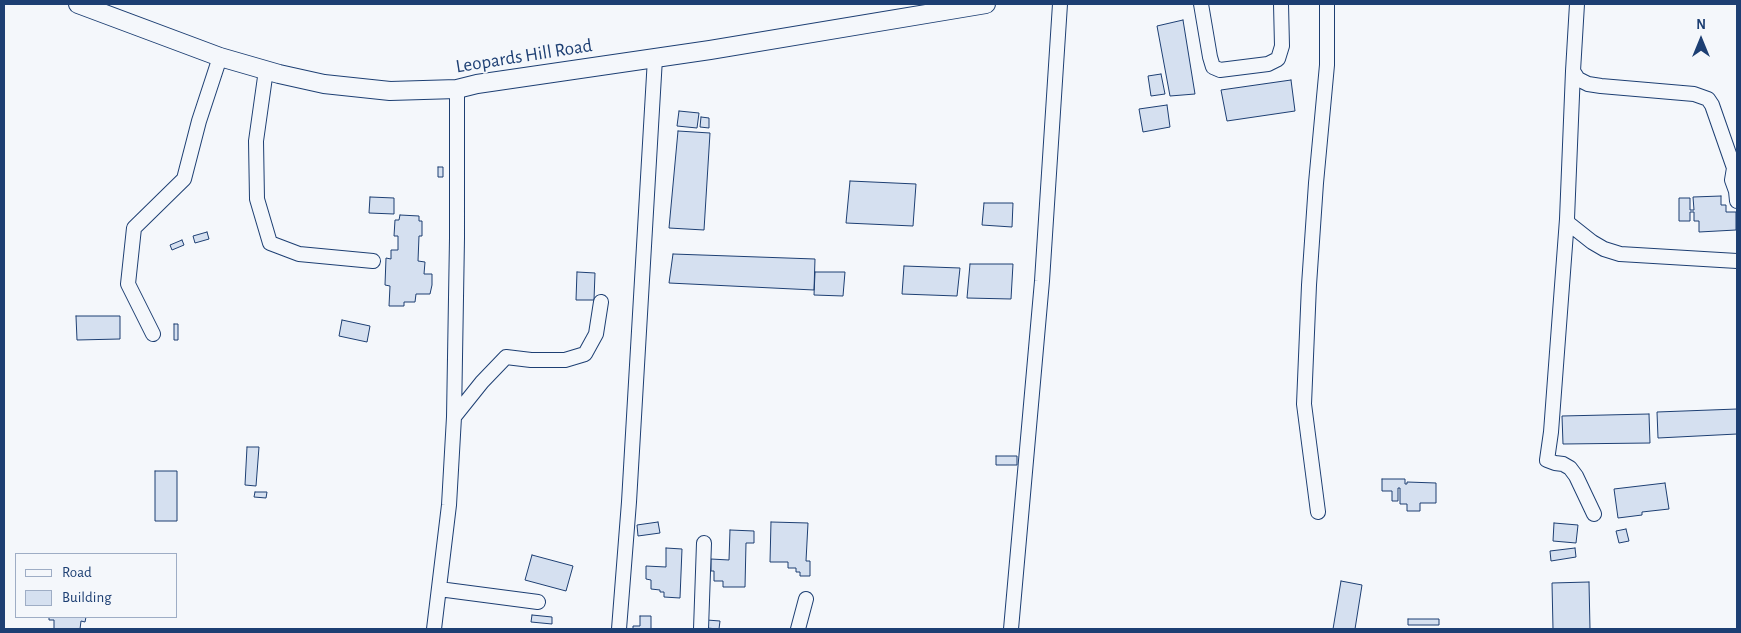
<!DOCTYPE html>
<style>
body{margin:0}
#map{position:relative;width:1741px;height:633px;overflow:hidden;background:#f4f7fb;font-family:"Alegreya Sans",sans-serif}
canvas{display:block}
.frame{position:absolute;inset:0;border:5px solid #1d3f73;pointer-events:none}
.legend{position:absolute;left:15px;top:553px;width:162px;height:65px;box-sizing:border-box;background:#f4f7fb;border:1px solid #9eadc5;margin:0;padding:6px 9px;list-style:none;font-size:15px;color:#1d3f73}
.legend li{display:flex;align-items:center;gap:10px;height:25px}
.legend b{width:25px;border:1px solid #9eadc5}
.north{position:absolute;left:1676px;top:15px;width:50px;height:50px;-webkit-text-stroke:4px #f4f7fb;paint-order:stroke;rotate:0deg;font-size:14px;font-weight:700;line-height:20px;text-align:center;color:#1d3f73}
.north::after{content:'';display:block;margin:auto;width:18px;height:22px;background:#1d3f73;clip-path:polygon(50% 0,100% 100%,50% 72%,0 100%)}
</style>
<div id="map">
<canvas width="1741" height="633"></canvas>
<div class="frame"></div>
<ul class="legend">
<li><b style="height:6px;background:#f4f7fb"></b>Road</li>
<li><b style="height:14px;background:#d5e0f0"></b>Building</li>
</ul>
<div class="north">N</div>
</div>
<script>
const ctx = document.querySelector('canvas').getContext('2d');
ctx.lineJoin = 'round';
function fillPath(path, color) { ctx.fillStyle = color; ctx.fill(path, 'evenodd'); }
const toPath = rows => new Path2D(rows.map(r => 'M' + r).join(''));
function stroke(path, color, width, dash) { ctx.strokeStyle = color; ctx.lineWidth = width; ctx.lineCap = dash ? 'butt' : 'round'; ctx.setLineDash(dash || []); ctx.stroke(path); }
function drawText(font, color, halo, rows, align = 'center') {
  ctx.font = font + ' "Alegreya Sans",sans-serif'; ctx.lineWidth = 4; ctx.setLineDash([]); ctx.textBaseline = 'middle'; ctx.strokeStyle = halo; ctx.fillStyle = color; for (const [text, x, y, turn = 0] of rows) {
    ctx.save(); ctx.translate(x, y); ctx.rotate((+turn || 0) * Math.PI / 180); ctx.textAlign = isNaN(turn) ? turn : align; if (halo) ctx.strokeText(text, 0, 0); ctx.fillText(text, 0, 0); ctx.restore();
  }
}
const building = toPath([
 [1183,20,1195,94,1170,96,1157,26,1183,20],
 [1161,74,1165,94,1151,96,1148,76,1161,74],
 [1291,80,1295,111,1227,121,1221,90,1291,80],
 [1167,105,1170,127,1143,132,1139,109,1167,105],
 [679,111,699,113,697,128,677,126,679,111],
 [701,117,709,118,709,128,700,127,701,117],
 [678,131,710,133,704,230,669,228,678,131],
 [438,167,443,167,443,177,438,177,438,167],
 [850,181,916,184,913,226,846,223,850,181],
 [1721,196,1721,205,1726,205,1726,212,1736,212,1736,230,1699,232,1699,221,1694,221,1694,212,1690,212,1690,221,1679,221,1679,198,1690,198,1690,210,1694,210,1693,197,1721,196],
 [370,197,394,198,394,214,369,213,370,197],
 [984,203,1013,203,1012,227,982,225,984,203],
 [400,215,419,216,419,221,422,221,422,236,419,236,418,261,425,262,424,274,432,274,432,285,430,294,416,294,415,302,404,302,404,306,389,306,390,286,385,285,386,258,391,259,391,250,398,250,398,236,394,236,395,220,399,220,400,215],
 [207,232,209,239,195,243,193,236,207,232],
 [182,240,184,245,172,250,170,245,182,240],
 [673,254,815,259,814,290,669,283,673,254],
 [970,264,1013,264,1011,299,967,298,970,264],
 [904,266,960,268,957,296,902,294,904,266],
 [577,272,595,273,594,300,576,300,577,272],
 [815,272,845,272,843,296,814,295,815,272],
 [76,316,120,316,120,339,77,340,76,316],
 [342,320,370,326,367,342,339,336,342,320],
 [174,324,178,324,178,340,174,340,174,324],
 [1737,409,1737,434,1658,438,1657,412,1737,409],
 [1649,414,1650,443,1563,444,1562,416,1649,414],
 [247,447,259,447,256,486,245,485,247,447],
 [996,456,1017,456,1017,465,996,465,996,456],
 [155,471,177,471,177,521,155,521,155,471],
 [1382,479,1405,479,1405,484,1407,484,1407,482,1436,483,1436,503,1420,503,1420,511,1407,511,1407,504,1400,504,1400,488,1398,488,1398,501,1392,501,1392,491,1382,491,1382,479],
 [1665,483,1669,509,1642,512,1642,515,1618,518,1614,489,1665,483],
 [255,492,267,492,266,498,254,497,255,492],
 [658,522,660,533,638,536,637,525,658,522],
 [771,522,808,523,806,561,810,561,810,576,800,576,800,572,796,572,796,568,788,568,788,562,770,562,771,522],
 [1554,523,1578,525,1576,543,1553,541,1554,523],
 [1626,529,1629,541,1619,543,1616,531,1626,529],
 [730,530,754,531,754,543,746,543,745,587,723,587,723,581,714,581,714,571,711,571,711,559,729,560,730,530],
 [666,548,682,549,680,598,664,597,664,592,660,592,660,590,651,589,651,580,646,579,646,566,666,567,666,548],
 [1575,548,1576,557,1551,561,1550,551,1575,548],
 [532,555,573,566,566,591,525,580,532,555],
 [1341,581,1362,585,1355,629,1333,629,1341,581],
 [1589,582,1590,629,1553,629,1552,583,1589,582],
 [532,615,552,617,552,624,531,622,532,615],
 [640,616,651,616,651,629,633,629,633,626,640,626,640,616],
 [49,617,86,617,85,622,81,621,80,629,54,629,54,620,49,620,49,617],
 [1408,619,1439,619,1439,625,1408,625,1408,619],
 [707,620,720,621,719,629,706,628,707,620]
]);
fillPath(building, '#d5e0f0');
stroke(building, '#1d3f73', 1);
const minor = toPath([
 [1201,4,1210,57,1213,67,1220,70,1268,64,1278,59,1282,46,1281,4],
 [1577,4,1573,71,1567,219,1551,432,1547,460,1555,463,1563,464,1570,468,1576,476,1594,514],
 [266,70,256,141,257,199,270,243,299,254,373,261],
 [1573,71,1578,79,1588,84,1601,86,1694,94,1708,99,1712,105,1734,168,1732,180,1736,191,1737,201],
 [1567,219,1568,223,1592,242,1604,249,1620,254,1737,261],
 [153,334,128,284,134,228,184,179,199,121,220,57],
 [454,417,482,382,506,357,531,360,565,360,585,354,596,334,601,302],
 [1318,512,1304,404,1309,285,1316,183,1327,65,1327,4],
 [439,589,538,602],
 [434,629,449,505,454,417,457,238,457,89],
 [619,629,629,502,655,58],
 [701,629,704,543],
 [798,629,806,599],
 [1011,629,1042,281,1060,4]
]);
const major = toPath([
 [78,4,220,57,279,74,324,84,390,91,457,89,477,84,710,50,986,4]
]);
stroke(minor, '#1d3f73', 16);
stroke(major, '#1d3f73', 20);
stroke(minor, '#f4f7fb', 14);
stroke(major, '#f4f7fb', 18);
drawText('19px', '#1d3f73', '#f4f7fb', [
 ["Leopards Hill Road",524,56,-9]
]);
</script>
